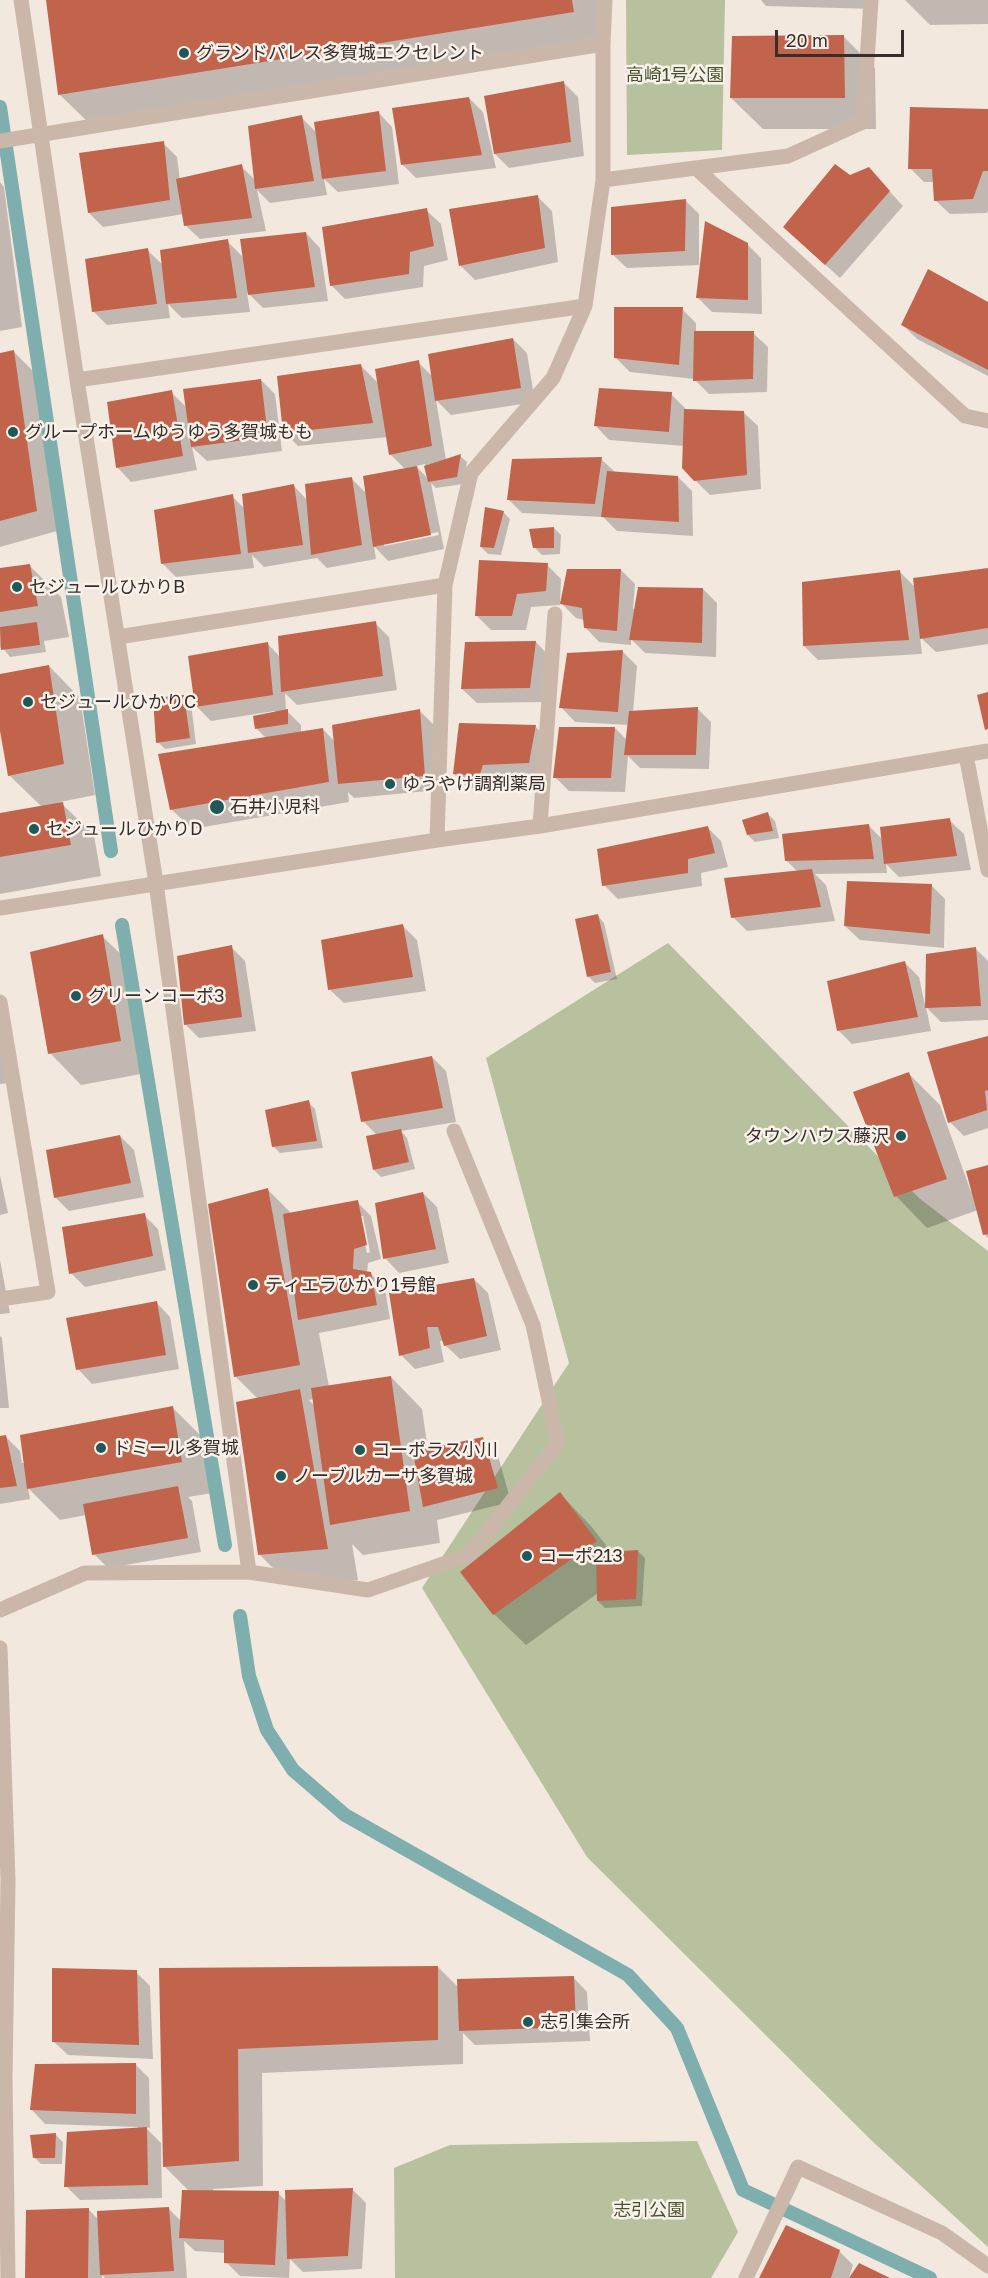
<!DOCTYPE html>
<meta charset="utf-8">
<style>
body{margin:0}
#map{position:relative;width:988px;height:2278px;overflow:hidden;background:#f2e8de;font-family:"Golos Text",sans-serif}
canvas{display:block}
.scale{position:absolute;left:775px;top:30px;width:129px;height:27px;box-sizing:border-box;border:3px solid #382d2a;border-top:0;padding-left:8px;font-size:18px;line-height:21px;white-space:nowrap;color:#382d2a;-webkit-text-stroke:4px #f9f2eb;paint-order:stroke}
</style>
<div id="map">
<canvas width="988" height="2278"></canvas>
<div class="scale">20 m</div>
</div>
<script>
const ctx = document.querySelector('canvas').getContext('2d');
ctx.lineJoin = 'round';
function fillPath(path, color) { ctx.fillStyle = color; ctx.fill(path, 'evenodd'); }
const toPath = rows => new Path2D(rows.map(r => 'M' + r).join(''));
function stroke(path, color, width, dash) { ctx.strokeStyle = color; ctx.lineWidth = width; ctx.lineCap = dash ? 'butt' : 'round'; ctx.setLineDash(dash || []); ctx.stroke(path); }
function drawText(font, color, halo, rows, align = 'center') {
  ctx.font = font + ' "Golos Text","Noto Sans JP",sans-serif'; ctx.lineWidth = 5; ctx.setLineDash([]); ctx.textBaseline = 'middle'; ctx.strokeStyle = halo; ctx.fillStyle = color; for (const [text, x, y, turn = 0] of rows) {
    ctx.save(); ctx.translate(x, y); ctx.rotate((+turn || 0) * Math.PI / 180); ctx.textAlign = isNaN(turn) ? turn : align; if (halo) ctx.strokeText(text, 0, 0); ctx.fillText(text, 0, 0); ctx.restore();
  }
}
fillPath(toPath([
 [626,0,725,0,722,150,627,155],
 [668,943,919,1198,988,1251,988,2247,872,2141,587,1857,422,1588,569,1363,486,1058],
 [697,2141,738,2232,711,2278,395,2278,394,2168,450,2145]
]), '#b7c19e');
fillPath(toPath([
 [47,0,599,0,604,43,91,125,59,94],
 [761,0,875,0,875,9,766,6],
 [905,0,988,0,988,24,930,25],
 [844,37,875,68,876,129,763,129,731,98],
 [564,83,578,97,584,156,509,168,494,153],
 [469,98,483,112,496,168,416,178,402,164],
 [988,110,988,210,987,213,950,214,935,200,935,182,924,182,910,168],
 [378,112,392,127,399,184,338,192,324,179,327,195,270,203,257,190,266,231,200,239,185,225,184,214,103,227,89,213,163,143,177,157,180,180,241,166,255,180,301,117,317,133],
 [869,169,903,206,840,278,799,241,850,176],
 [0,182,4,187,22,327,0,331],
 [538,197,552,211,558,262,475,280,461,266,451,210],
 [685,200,699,214,699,265,627,268,612,254],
 [426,210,441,224,448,260,424,266,423,287,345,299,331,285],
 [306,233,320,248,328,301,263,308,247,292,250,312,182,318,168,304,170,318,107,325,93,311,147,250,163,265,227,241,244,258],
 [747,244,761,258,762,314,712,312,698,298],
 [988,303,988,376,917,339,903,325],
 [682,309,696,323,696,332,753,333,768,347,767,392,709,394,694,379,630,372,616,358],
 [513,339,527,353,535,402,451,415,436,400,446,460,460,456,467,462,463,484,436,488,431,483,444,549,388,561,374,546,376,559,327,568,317,558,264,567,252,555,254,568,176,577,162,563,232,496,245,509,294,486,308,501,351,478,367,494,405,469,391,455,388,437,298,446,284,432,361,366,379,384,418,362,433,377],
 [425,464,429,480,416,466],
 [438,532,439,535,384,546,384,543],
 [14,352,34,372,57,531,0,547,0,355],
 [261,380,275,394,282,451,207,461,192,447,197,470,131,482,117,467,171,392,187,408],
 [671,394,685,408,685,410,743,412,758,426,761,489,710,495,695,480,684,446,609,440,595,425],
 [601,459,616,473,678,477,692,491,693,536,617,531,603,517,522,513,508,499],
 [503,512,510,519,501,555,488,554,481,547],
 [554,528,561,535,560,554,542,555,535,548],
 [29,565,61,597,69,637,44,641,46,652,10,657,2,647,0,648,0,570],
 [547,565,561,579,560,605,531,607,526,630,491,630,477,616],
 [621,570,635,584,633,609,703,589,717,603,716,657,645,653,631,639,631,645,599,642,585,627,584,620,576,618,560,602],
 [988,570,988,644,936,652,920,637,922,654,818,660,804,646,900,572,915,587],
 [375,623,389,637,397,690,297,705,285,693,286,710,301,725,301,733,323,729,335,742,420,711,434,725,438,790,354,798,348,792,349,802,192,829,171,809,266,738,256,728,276,713,275,711,211,721,196,706,267,643,280,657],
 [536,642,550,657,544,702,477,703,462,689],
 [623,652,637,666,633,712,697,708,711,722,709,769,640,768,628,756,625,792,569,791,555,777,615,728,627,740,629,725,575,722,561,707],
 [49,666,80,698,95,795,60,802,94,835,101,876,0,894,0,815,42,807,9,775,0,722,0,675],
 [184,697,191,704,196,744,165,749,158,742],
 [535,726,549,740,543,776,497,778,493,790,468,788,454,774],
 [768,814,775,821,779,838,755,842,748,835],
 [949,820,964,834,971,870,899,877,886,864,887,873,815,874,826,885,835,921,747,931,733,917,798,872,786,860,868,825,883,840],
 [707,827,721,841,728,867,701,873,702,886,618,899,604,885],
 [931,885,945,899,944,948,860,940,845,926],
 [598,916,604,923,617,979,595,983,588,976],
 [403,926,417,940,426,991,344,1003,329,989],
 [102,936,134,967,152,1072,81,1085,50,1053],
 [231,947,245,961,256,1031,199,1038,185,1024],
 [976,949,988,961,988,1020,941,1022,926,1007,931,1031,852,1044,838,1030,905,963,919,977,925,1005],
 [988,1038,988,1128,964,1136,950,1122],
 [0,1041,8,1083,0,1084],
 [432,1057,446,1071,456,1122,401,1131,407,1138,415,1169,381,1177,374,1170,377,1135,363,1121],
 [909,1074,940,1105,971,1192,988,1167,988,1238,984,1234,978,1210,927,1228,896,1196],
 [308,1102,315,1109,323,1148,280,1153,273,1146],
 [120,1136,134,1150,144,1197,69,1211,55,1197],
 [0,1175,8,1213,0,1215],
 [268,1190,292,1214,357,1202,371,1216,381,1259,368,1263,367,1273,371,1274,385,1288,390,1319,319,1333,329,1387,391,1377,422,1409,428,1450,482,1438,497,1452,511,1502,437,1520,440,1543,363,1555,352,1544,358,1580,291,1586,260,1555,258,1399,235,1376],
 [359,1216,363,1216,370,1252,367,1253],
 [314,1399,315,1406,309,1400],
 [423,1193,437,1207,449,1263,399,1273,385,1258],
 [144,1215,158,1229,166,1270,85,1287,71,1273],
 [0,1260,10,1313,0,1314],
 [474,1279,488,1293,501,1350,460,1359,445,1345,444,1341,440,1341,444,1362,415,1369,401,1355,391,1295],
 [156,1302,170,1317,179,1369,92,1384,78,1369],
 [0,1336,2,1338,9,1408,0,1408],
 [172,1407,204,1439,213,1493,188,1497,192,1501,201,1552,108,1568,94,1554,86,1515,60,1520,28,1488,30,1499,0,1504,0,1438,6,1437,20,1451,22,1463,25,1463],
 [560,1494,591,1526,612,1553,638,1551,645,1558,642,1606,605,1608,598,1601,598,1593,526,1645,494,1614],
 [438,1967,459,1988,573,1977,587,1992,590,2041,475,2045,463,2033,463,2064,262,2073,263,2186,213,2189,213,2192,278,2193,287,2202,352,2189,366,2203,362,2269,303,2272,290,2259,289,2278,240,2276,226,2262,226,2253,195,2251,184,2241,187,2278,105,2278,102,2275,102,2278,26,2278,88,2209,99,2220,168,2208,181,2221,190,2192,164,2166,160,1970],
 [136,1972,150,1986,153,2059,68,2055,53,2041],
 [135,2064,149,2078,150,2128,145,2127,161,2143,162,2198,80,2200,66,2186,138,2129,138,2127,45,2124,31,2109],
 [56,2135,63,2142,62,2164,41,2164,34,2157],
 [839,2251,853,2265,849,2278,761,2278]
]), '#0003');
stroke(toPath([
 [0,107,111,851],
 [122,925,225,1545],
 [240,1616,249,1676,267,1730,293,1770,345,1815,628,1975,677,2028,743,2190,930,2278]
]), '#7eaeae', 14);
fillPath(toPath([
 [46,0,572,0,574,12,58,95],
 [844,35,845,98,730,98,732,36],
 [564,81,571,142,494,154,484,96],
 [469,97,482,155,401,165,392,108],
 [910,107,988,109,988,171,983,171,973,199,934,201,932,169,908,169],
 [379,111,386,171,322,179,314,122],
 [302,115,314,181,255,189,248,126],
 [164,141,170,200,88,213,79,153],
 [242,164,252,218,184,226,176,179],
 [835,164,850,175,869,167,890,191,825,265,783,227],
 [538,195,545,248,459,266,449,209],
 [686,199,685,251,611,255,611,207],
 [427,208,434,246,410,252,409,274,330,286,322,227],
 [705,221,748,243,748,300,696,298],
 [306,232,315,287,248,295,240,239],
 [228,239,237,298,166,304,160,250],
 [148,248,157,304,92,312,85,259],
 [928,269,988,302,988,370,901,325],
 [614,307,683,307,679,365,614,358],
 [694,331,754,331,753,379,693,381],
 [513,338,521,388,435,401,428,354],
 [14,350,37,511,0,521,0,353],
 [419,360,432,446,389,455,375,369],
 [361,364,373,423,283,433,277,376],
 [261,379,268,437,191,447,183,389],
 [599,388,672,392,669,432,594,426],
 [172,390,183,456,116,468,107,402],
 [684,409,744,411,747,475,694,481,682,468],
 [461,454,457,477,428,482,424,466],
 [602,457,595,504,507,500,512,459],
 [417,466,431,535,373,547,363,476],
 [607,471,678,476,679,522,601,517],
 [352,477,362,545,311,555,305,484],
 [294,484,303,545,248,553,242,494],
 [233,494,241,554,161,564,154,510],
 [485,507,504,511,494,548,480,547],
 [554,527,554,548,533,548,529,529],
 [479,560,548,563,546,591,517,594,512,616,475,616],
 [30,564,38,606,0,612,0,568],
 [988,568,988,628,920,639,913,578],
 [567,569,621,569,617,631,584,628,582,608,560,604],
 [900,570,909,640,803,646,802,582],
 [638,587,703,588,702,643,629,640],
 [376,621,383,676,281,692,278,636],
 [37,622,40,645,1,650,0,627],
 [536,641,530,688,461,689,465,642],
 [268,642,273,695,195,707,188,656],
 [623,650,618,712,559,708,567,653],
 [49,665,64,764,8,776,0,731,0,674],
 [988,692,988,729,985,730,977,695],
 [184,695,190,738,156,743,153,698],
 [698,707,696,755,624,755,629,711],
 [288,709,288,724,255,729,253,716],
 [420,709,425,776,338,784,332,725],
 [459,723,536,725,529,763,483,765,479,777,453,774],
 [559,727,615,727,611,778,553,778],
 [323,728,329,782,170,810,158,754],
 [63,802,71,845,0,857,0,813],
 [768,812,773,831,747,835,742,820],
 [950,818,957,856,884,864,880,827],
 [869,824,874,859,785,861,782,834],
 [708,826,715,853,688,859,688,873,602,886,597,849],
 [812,869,821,907,731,918,724,878],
 [847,881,932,884,930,934,844,926],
 [598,914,611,972,587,977,575,919],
 [403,924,413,977,328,990,321,940],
 [103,934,121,1041,48,1054,30,952],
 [232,945,242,1017,184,1025,177,956],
 [976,947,981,1006,925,1008,926,954],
 [905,961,918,1017,837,1031,827,981],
 [988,1036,988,1090,985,1091,987,1110,948,1123,927,1052],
 [432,1056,443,1108,361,1122,351,1072],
 [909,1072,947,1179,894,1197,853,1092],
 [309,1100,317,1141,272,1147,265,1110],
 [401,1129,409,1162,373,1170,366,1136],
 [120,1135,131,1183,54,1198,46,1150],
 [988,1165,988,1234,983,1235,966,1171],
 [268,1188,300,1365,234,1377,208,1204],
 [423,1192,436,1249,383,1259,375,1203],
 [358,1200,367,1245,354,1249,353,1269,371,1272,377,1305,298,1320,283,1214],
 [145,1213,153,1256,69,1274,62,1227],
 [474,1278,487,1336,444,1346,438,1327,427,1327,430,1348,399,1356,389,1293],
 [157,1301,166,1355,76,1370,66,1318],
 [391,1376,410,1511,330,1525,311,1388],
 [300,1389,328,1549,258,1555,236,1402],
 [173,1406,182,1462,27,1489,20,1435],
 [6,1435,17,1486,0,1488,0,1436],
 [483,1437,498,1488,423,1507,413,1452],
 [178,1486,188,1538,92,1555,83,1504],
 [560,1492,597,1541,493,1615,460,1572],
 [638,1550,636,1599,597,1601,596,1553],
 [438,1966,438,2040,238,2049,239,2161,163,2167,159,1968],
 [52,1968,137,1970,139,2045,52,2042],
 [574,1976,576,2027,459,2031,457,1979],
 [136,2063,136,2114,30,2110,35,2064],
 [147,2127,148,2185,64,2187,67,2132],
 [56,2133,55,2158,33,2158,30,2135],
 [353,2188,348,2256,287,2259,285,2190],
 [182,2190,279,2191,275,2265,224,2263,224,2240,179,2238],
 [169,2207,174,2271,100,2275,97,2211],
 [89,2208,88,2278,25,2278,26,2210],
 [786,2225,840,2250,831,2278,759,2278],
 [859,2263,890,2278,849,2278]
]), '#c2634c');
stroke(toPath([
 [21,0,77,380,156,883,249,1572],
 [603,44,605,0],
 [0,141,603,44,603,180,788,156,863,122,871,0],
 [697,169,965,416,988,421],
 [77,380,585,306],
 [118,637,445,585],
 [966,755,988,870],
 [540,826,555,614],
 [437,840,445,585,471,473,553,378,585,306,603,180],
 [0,908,437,840,540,826,988,751],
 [0,1002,48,1292,0,1299],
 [0,1610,85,1573,249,1572,368,1590,469,1555,558,1443,533,1325,454,1131],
 [0,1648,8,1880,5,2079,8,2278],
 [746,2278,798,2167,942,2233,988,2266]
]), '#cab7aa', 15);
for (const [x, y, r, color] of [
 [184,53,6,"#205758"],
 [13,432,6,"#205758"],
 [17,587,6,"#205758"],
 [28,702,6,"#205758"],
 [390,784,6,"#205758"],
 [217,807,8,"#205758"],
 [34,829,6,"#205758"],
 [76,996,6,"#205758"],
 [901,1136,6,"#205758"],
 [253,1285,6,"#205758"],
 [101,1448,6,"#205758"],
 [360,1450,6,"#205758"],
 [281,1476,6,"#205758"],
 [527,1556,6,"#205758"],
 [528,2022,6,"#205758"]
]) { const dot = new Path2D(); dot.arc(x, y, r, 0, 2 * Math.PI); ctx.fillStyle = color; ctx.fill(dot); stroke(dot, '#f9f2eb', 2); }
drawText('18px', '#382d2a', '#f9f2eb', [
 ["グランドパレス多賀城エクセレント",196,53],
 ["グループホームゆうゆう多賀城もも",25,432],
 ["セジュールひかりB",29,587],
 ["セジュールひかりC",40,702],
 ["ゆうやけ調剤薬局",402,784],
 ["石井小児科",230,807],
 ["セジュールひかりD",46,829],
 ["グリーンコーポ3",88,996],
 ["タウンハウス藤沢",889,1136,"right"],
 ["ティエラひかり1号館",265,1285],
 ["ドミール多賀城",113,1448],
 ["コーポラス小川",372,1450],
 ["ノーブルカーサ多賀城",293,1476],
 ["コーポ213",539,1556],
 ["志引集会所",540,2022]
], 'left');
drawText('18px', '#49552e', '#f9f2eb', [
 ["高崎1号公園",675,75],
 ["志引公園",649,2210]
]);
</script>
